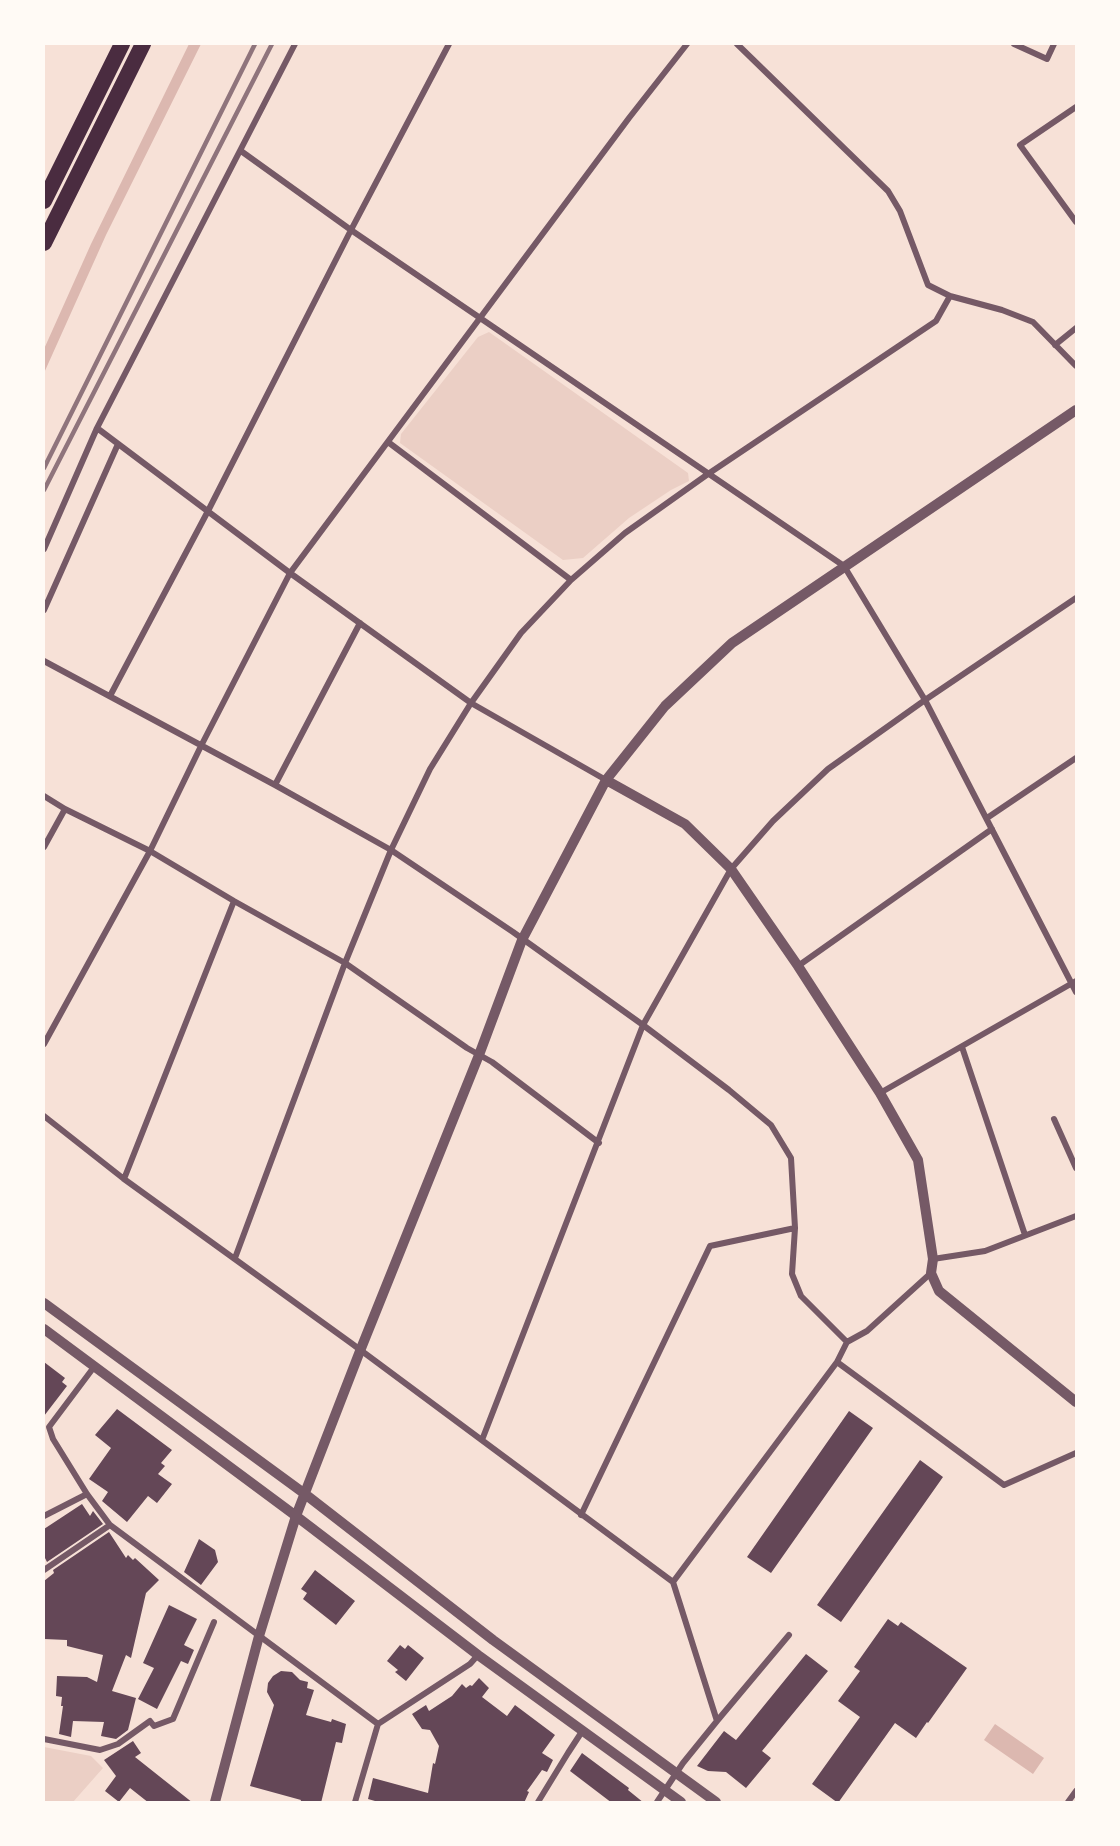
<!DOCTYPE html>
<style>
body{margin:0}
#map{position:relative;width:1120px;height:1846px;overflow:hidden;background:#f7e1d7;font-family:"Space Grotesk",sans-serif}
canvas{display:block}
.frame{position:absolute;inset:0;border:45px solid #fffaf5;pointer-events:none}
</style>
<div id="map">
<canvas width="1120" height="1846"></canvas>
<div class="frame"></div>
</div>
<script>
const ctx = document.querySelector('canvas').getContext('2d');
ctx.lineJoin = 'round';
function fillPath(path, color) { ctx.fillStyle = color; ctx.fill(path, 'evenodd'); }
const toPath = rows => new Path2D(rows.map(r => 'M' + r).join(''));
function stroke(path, color, width, dash) { ctx.strokeStyle = color; ctx.lineWidth = width; ctx.lineCap = dash ? 'butt' : 'round'; ctx.setLineDash(dash || []); ctx.stroke(path); }
fillPath(toPath([
 [489,332,688,473,689,481,671,490,629,518,583,558,563,560,400,443,401,434,478,337],
 [44,1747,91,1756,103,1768,73,1802,44,1802]
]), '#ebcfc5');
fillPath(toPath([
 [189,44,201,44,106,235,44,373,44,349,91,244],
 [995,1724,1044,1758,1033,1774,984,1740]
]), '#dcb8b0');
fillPath(toPath([
 [44,1362,65,1378,62,1382,67,1386,44,1416],
 [117,1409,172,1450,161,1463,165,1466,158,1474,172,1484,157,1503,148,1496,127,1522,102,1501,108,1492,89,1479,111,1448,95,1435],
 [849,1411,873,1428,771,1573,747,1557],
 [920,1460,943,1477,841,1622,817,1605],
 [82,1504,90,1516,93,1511,103,1524,47,1562,44,1556,44,1529],
 [109,1532,126,1558,128,1555,133,1560,135,1558,159,1580,146,1593,131,1658,126,1655,112,1691,136,1698,128,1730,116,1739,101,1736,104,1722,73,1721,71,1737,59,1734,63,1706,61,1706,62,1697,56,1696,57,1676,87,1677,97,1682,103,1655,67,1646,67,1640,44,1639,44,1581,54,1573,53,1570],
 [199,1539,215,1550,218,1562,201,1585,184,1572],
 [315,1570,355,1601,336,1625,303,1599,307,1593,301,1589],
 [169,1605,197,1619,184,1645,194,1650,188,1664,181,1661,157,1709,138,1699,154,1668,143,1663],
 [888,1619,898,1626,901,1622,967,1668,928,1723,927,1722,916,1738,895,1723,838,1803,812,1784,860,1717,838,1701,860,1671,854,1667],
 [400,1645,405,1649,408,1645,424,1658,406,1681,395,1672,398,1670,387,1661],
 [806,1654,828,1671,762,1751,771,1758,746,1788,726,1772,708,1771,697,1766,724,1731,736,1740],
 [281,1671,292,1672,300,1680,308,1682,307,1688,314,1690,306,1715,331,1722,332,1719,346,1724,342,1743,336,1742,321,1803,300,1803,301,1800,250,1786,274,1705,267,1692,268,1683,273,1676],
 [479,1678,489,1688,482,1697,507,1716,515,1705,555,1735,542,1753,553,1760,547,1772,542,1770,527,1791,529,1792,524,1803,382,1803,368,1799,373,1778,428,1793,433,1763,435,1764,439,1746,430,1730,422,1729,412,1714,426,1705,429,1711,452,1696,462,1684,466,1688,470,1685,472,1686],
 [133,1741,141,1753,135,1757,193,1803,149,1803,130,1788,119,1802,105,1791,116,1776,104,1760],
 [582,1753,629,1788,628,1790,644,1803,612,1803,570,1771]
]), '#644757');
stroke(toPath([
 [737,44,888,191,900,211,928,285,950,296,1002,310,1033,322,1076,366],
 [1014,44,1047,59,1054,44],
 [1076,107,1020,145,1076,222],
 [241,151,351,230,844,566,925,700,1076,992],
 [1055,345,1076,328],
 [97,428,290,573,471,703,606,780],
 [388,442,571,580],
 [44,549,97,428,295,44],
 [44,610,118,444],
 [44,661,275,785,391,850,513,932,643,1025,729,1090,771,1125,791,1158,795,1228,792,1274,801,1296,847,1342],
 [110,696,208,511,351,230,449,44],
 [275,785,360,623],
 [44,796,65,809,150,851,234,901,345,963,467,1048,492,1062,599,1143],
 [987,818,1076,758],
 [44,847,65,809],
 [798,966,992,829],
 [44,1044,150,851,201,746,290,573,629,118,687,44],
 [962,1047,1025,1235],
 [880,1093,1076,981],
 [44,1116,124,1179,351,1343,673,1582],
 [1054,1119,1076,1168],
 [124,1179,234,901],
 [235,1258,345,963,391,850,430,769,471,703,521,633,571,580,625,533,708,474,936,321,950,296],
 [933,1259,985,1251,1076,1216],
 [837,1362,1004,1485,1076,1453],
 [94,1367,49,1427,53,1439,87,1494,110,1525,378,1724],
 [482,1440,643,1025,731,869,773,821,828,769,925,700,1076,598],
 [581,1515,710,1246,795,1228],
 [44,1516,87,1494],
 [44,1570,110,1525],
 [717,1721,789,1635],
 [44,1739,100,1750,118,1744,150,1721,154,1726,173,1719,214,1622],
 [355,1802,378,1724,470,1664,478,1655],
 [538,1802,568,1753,583,1730],
 [657,1802,683,1763,717,1721,673,1582,837,1362,847,1342,867,1331,931,1273],
 [1068,1802,1076,1791]
]), '#755966', 6);
stroke(toPath([
 [606,780,685,824,731,869,798,966,880,1093,918,1160,933,1259,931,1273,939,1291,1076,1402],
 [44,1303,305,1494,493,1640,716,1802],
 [44,1329,296,1516,478,1655,681,1802],
 [215,1802,259,1636,296,1516,360,1351,479,1055,522,940,606,780,665,706,732,643,1076,410]
]), '#755966', 10);
stroke(toPath([
 [44,201,122,44],
 [44,243,143,44]
]), '#4a2c40', 16);
stroke(toPath([
 [44,468,255,44],
 [44,490,272,44]
]), '#8f747c', 4.5);
</script>
